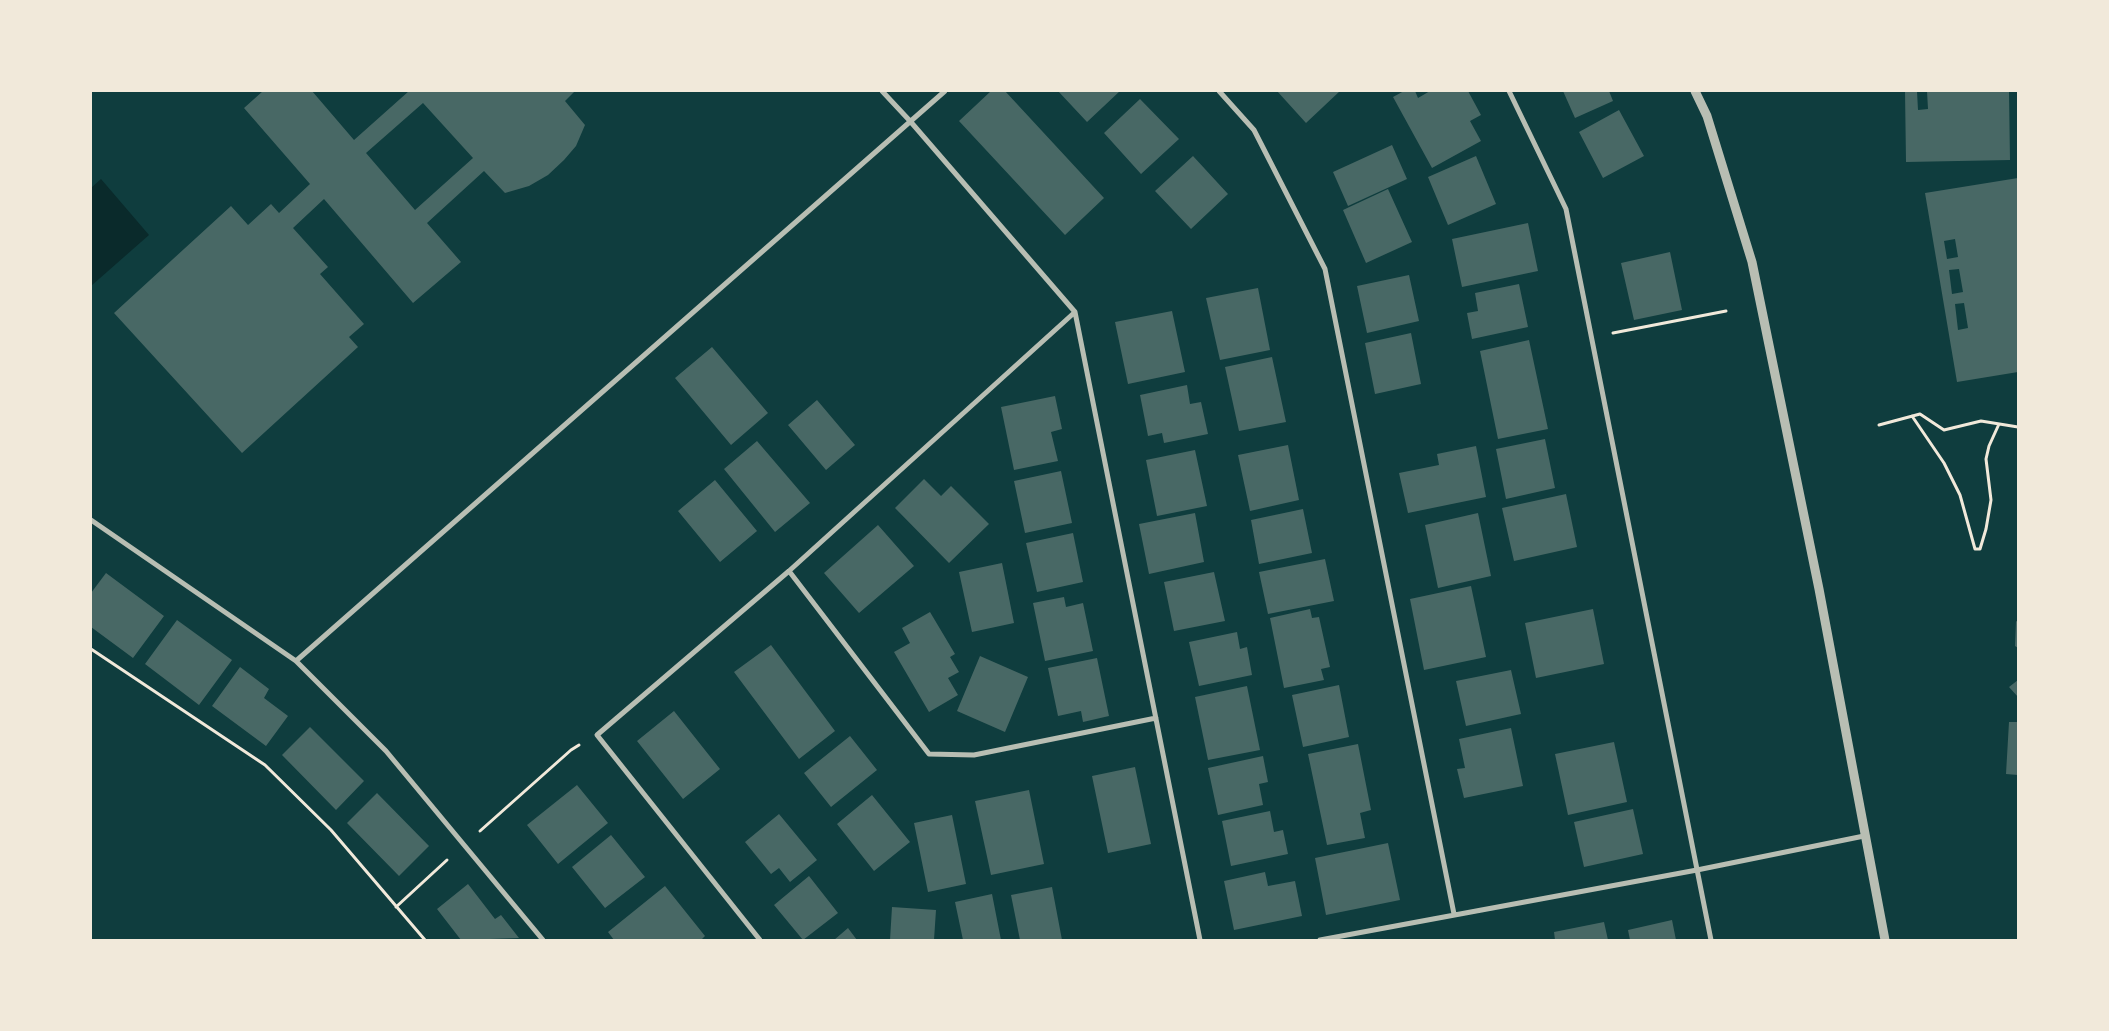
<!DOCTYPE html>
<style>
body{margin:0}
#map{position:relative;width:2109px;height:1031px;overflow:hidden;background:#0f3d3e;font-family:"Titillium Web",sans-serif}
canvas{display:block}
.frame{position:absolute;inset:0;border:92px solid #f1e9da;pointer-events:none}
</style>
<div id="map">
<canvas width="2109" height="1031"></canvas>
<div class="frame"></div>
</div>
<script>
const ctx = document.querySelector('canvas').getContext('2d');
ctx.lineJoin = 'round';
function fillPath(path, color) { ctx.fillStyle = color; ctx.fill(path, 'evenodd'); }
const toPath = rows => new Path2D(rows.map(r => 'M' + r).join(''));
function stroke(path, color, width, dash) { ctx.strokeStyle = color; ctx.lineWidth = width; ctx.lineCap = dash ? 'butt' : 'round'; ctx.setLineDash(dash || []); ctx.stroke(path); }
fillPath(toPath([
 [101,179,149,235,91,286,91,188]
]), '#0a2a2b');
fillPath(toPath([
 [263,91,312,91,354,140,409,91,575,91,565,101,585,125,576,146,564,160,548,175,529,186,505,193,484,171,427,223,461,262,413,303,324,199,293,228,328,267,320,274,364,324,349,337,358,347,242,453,114,313,231,206,248,225,271,204,279,213,310,184,244,108],
 [423,103,473,158,415,210,366,153],
 [991,91,1005,91,1104,198,1065,235,959,121],
 [1058,91,1120,91,1087,122],
 [1277,91,1340,91,1306,123],
 [1404,91,1415,91,1418,98,1430,91,1468,91,1481,115,1470,121,1481,141,1432,168,1393,97],
 [1563,91,1609,91,1613,101,1575,118],
 [1905,91,1917,91,1918,110,1928,109,1927,91,2009,91,2010,160,1906,162],
 [1140,99,1179,139,1141,174,1104,133],
 [1619,110,1644,156,1603,178,1579,132],
 [1392,145,1407,179,1348,206,1333,172],
 [1193,156,1228,194,1191,229,1155,191],
 [1476,156,1496,204,1448,225,1428,177],
 [2018,178,2018,372,1957,382,1925,193],
 [1955,239,1958,257,1947,259,1944,241],
 [1959,269,1963,292,1952,294,1949,270],
 [1964,303,1968,328,1958,330,1955,304],
 [1388,189,1412,242,1366,263,1343,210],
 [1528,223,1538,271,1462,287,1452,239],
 [1670,252,1682,310,1634,320,1621,263],
 [1409,275,1419,321,1367,333,1357,286],
 [1519,284,1528,327,1472,339,1467,313,1478,311,1475,293],
 [1258,288,1270,350,1220,360,1206,298],
 [1172,311,1185,372,1128,384,1115,322],
 [1411,333,1421,384,1375,394,1365,343],
 [1529,340,1548,429,1498,439,1480,351],
 [712,347,768,413,731,445,675,378],
 [1272,357,1286,422,1239,431,1225,367],
 [1187,385,1190,404,1201,402,1208,434,1164,443,1162,433,1148,436,1140,395],
 [1055,396,1062,429,1051,432,1058,461,1014,470,1001,407],
 [817,400,855,445,826,470,788,425],
 [1545,439,1555,488,1506,499,1496,449],
 [757,441,810,503,775,532,724,469],
 [1288,445,1299,500,1250,511,1238,455],
 [1476,446,1486,497,1408,513,1399,473,1439,465,1437,454],
 [1195,450,1207,506,1157,516,1146,460],
 [1061,471,1072,523,1025,533,1014,481],
 [924,479,941,496,951,486,989,524,949,563,895,508],
 [715,480,757,531,720,562,678,511],
 [1566,494,1577,547,1514,561,1502,508],
 [1303,509,1312,553,1259,564,1251,520],
 [1195,513,1204,562,1149,574,1139,524],
 [1478,513,1491,576,1438,588,1425,525],
 [878,525,914,566,859,613,824,573],
 [1073,533,1083,582,1037,592,1026,543],
 [1325,559,1334,601,1268,614,1259,572],
 [1002,563,1014,623,972,632,959,572],
 [1214,572,1225,621,1174,631,1164,582],
 [106,573,164,616,133,658,91,627,91,593],
 [1471,586,1486,657,1424,670,1410,599],
 [1064,597,1066,607,1083,603,1093,651,1045,661,1033,603],
 [1310,609,1312,618,1319,617,1330,667,1321,669,1324,680,1284,688,1270,618],
 [1593,609,1604,664,1536,678,1525,623],
 [930,612,955,654,950,657,959,672,948,678,958,695,929,712,894,652,910,643,902,628],
 [177,620,232,660,199,705,145,664],
 [2016,621,2018,622,2018,648,2015,646],
 [1237,632,1240,649,1247,647,1252,675,1199,686,1189,642],
 [771,645,835,731,799,759,734,672],
 [980,656,1028,677,1005,732,957,711],
 [1097,658,1109,716,1083,722,1081,711,1058,716,1048,668],
 [240,667,269,689,264,698,288,716,266,746,212,706],
 [1511,670,1521,714,1466,726,1456,681],
 [2018,680,2018,697,2009,687],
 [1339,685,1349,737,1303,747,1292,695],
 [1247,686,1260,750,1208,760,1195,697],
 [674,711,720,769,683,799,637,741],
 [2009,722,2018,722,2018,775,2006,774],
 [310,727,364,781,336,810,282,755],
 [1511,728,1523,786,1464,798,1457,769,1465,768,1459,739],
 [850,736,877,770,831,807,804,773],
 [1614,742,1627,802,1568,815,1555,754],
 [1358,744,1371,810,1360,813,1365,838,1327,845,1308,754],
 [1263,756,1268,782,1259,784,1263,805,1218,815,1208,768],
 [1135,767,1151,844,1108,853,1092,776],
 [577,785,608,823,558,864,527,825],
 [1029,790,1044,864,991,875,975,801],
 [377,793,429,846,399,876,347,823],
 [872,795,910,842,874,871,837,824],
 [1633,809,1643,854,1584,867,1574,822],
 [1270,811,1274,832,1283,830,1288,854,1231,866,1222,821],
 [779,814,817,860,790,882,779,868,771,874,745,842],
 [952,815,966,884,928,892,914,823],
 [611,835,645,877,605,908,572,867],
 [1388,843,1400,900,1326,915,1315,858],
 [1265,872,1268,886,1295,881,1302,916,1234,930,1224,881],
 [809,876,838,913,803,940,774,905],
 [468,884,495,919,501,915,519,938,461,940,437,909],
 [665,886,705,936,701,940,614,940,608,932],
 [1052,887,1062,940,1020,940,1011,895],
 [992,894,1001,940,963,940,955,902],
 [892,907,936,910,934,940,890,940],
 [1672,920,1676,940,1630,940,1628,930],
 [1604,922,1608,940,1555,940,1554,932],
 [848,928,857,940,834,940]
]), '#486865');
stroke(toPath([
 [1613,333,1726,311],
 [1912,416,1944,463,1960,495,1975,549,1980,549,1986,529,1991,500,1986,459,1989,446,1999,424],
 [1879,425,1920,414,1944,430,1981,421,2018,427],
 [91,649,265,765,331,830,425,940],
 [480,831,571,750,579,745],
 [396,907,447,860]
]), '#f1e9da', 3);
stroke(toPath([
 [882,91,910,121,1075,312,1200,940],
 [1219,91,1254,130,1325,269,1454,914],
 [1509,91,1566,209,1711,940],
 [91,520,296,661,386,751,543,940],
 [789,571,929,754,974,755,1156,718],
 [296,661,945,91],
 [760,940,597,735,789,571,1075,312],
 [1320,940,1697,870,1864,836]
]), '#b8beb3', 5);
stroke(toPath([
 [1695,91,1707,116,1752,262,1819,589,1885,940]
]), '#b8beb3', 9);
</script>
